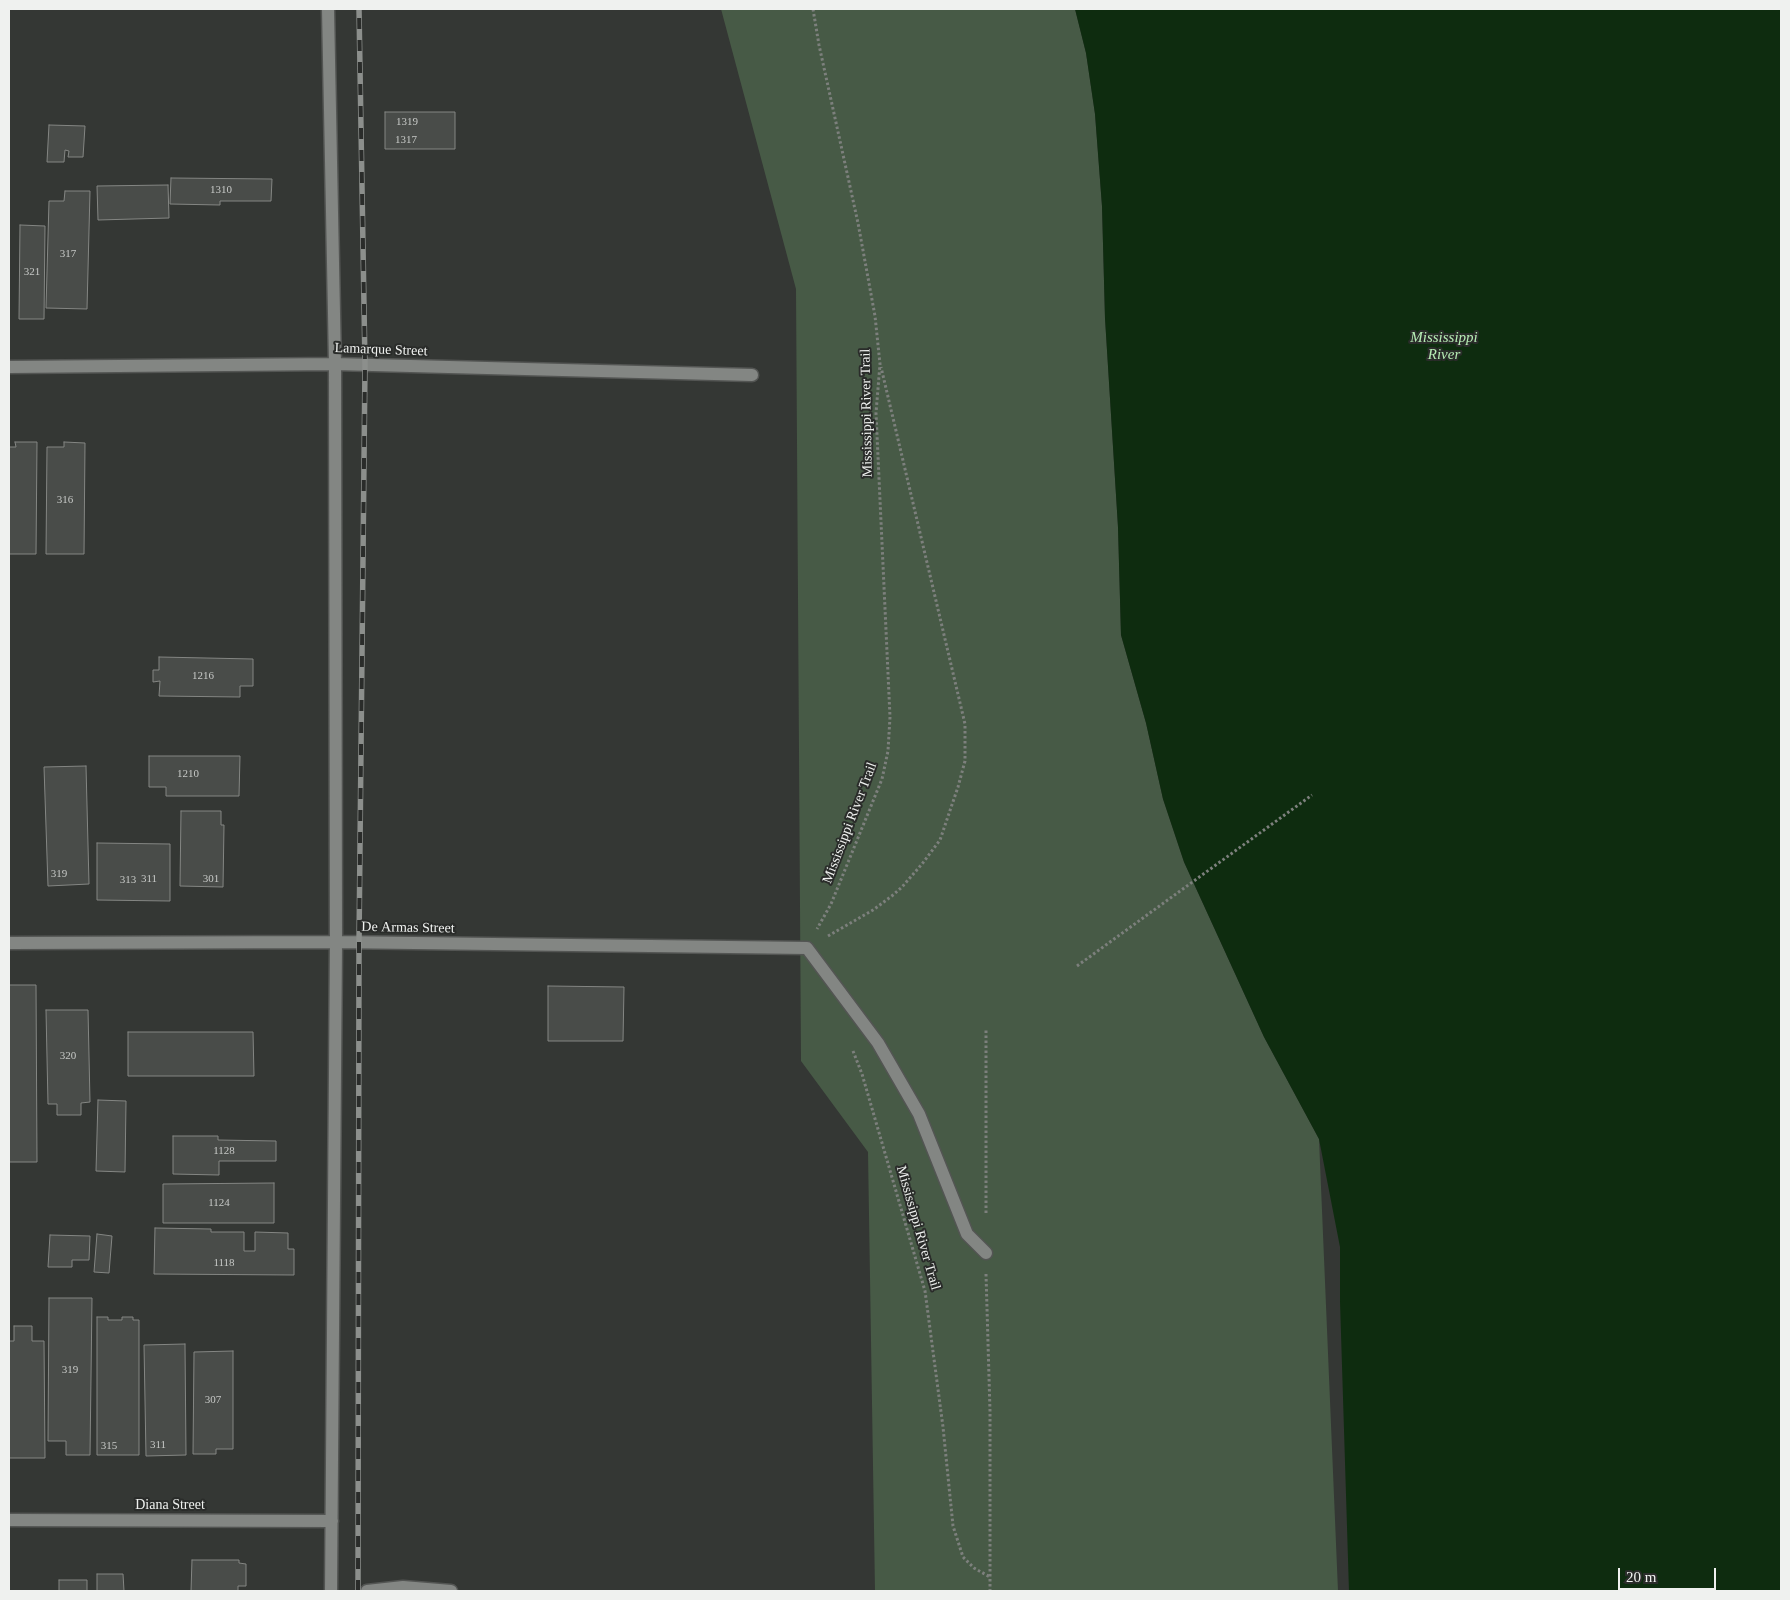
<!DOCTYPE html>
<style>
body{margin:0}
#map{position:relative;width:1790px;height:1600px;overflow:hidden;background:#343734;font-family:"Times New Roman",serif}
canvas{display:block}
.frame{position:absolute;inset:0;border:10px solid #eff1ef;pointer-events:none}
.scale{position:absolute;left:1618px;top:1568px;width:98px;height:22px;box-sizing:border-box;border:2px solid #eff1ef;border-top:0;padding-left:6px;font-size:15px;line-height:18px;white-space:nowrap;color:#eff1ef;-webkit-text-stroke:4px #2a2c2a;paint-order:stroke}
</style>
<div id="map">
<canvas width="1790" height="1600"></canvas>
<div class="frame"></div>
<div class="scale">20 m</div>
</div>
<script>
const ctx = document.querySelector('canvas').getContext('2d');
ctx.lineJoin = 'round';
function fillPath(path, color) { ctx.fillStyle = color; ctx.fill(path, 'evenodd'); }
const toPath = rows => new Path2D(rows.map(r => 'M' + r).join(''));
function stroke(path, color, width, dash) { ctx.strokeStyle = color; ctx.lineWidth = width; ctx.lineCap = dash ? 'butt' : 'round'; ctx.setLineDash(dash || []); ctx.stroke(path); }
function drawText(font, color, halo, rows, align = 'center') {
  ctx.font = font + ' "Times New Roman",serif'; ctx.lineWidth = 4; ctx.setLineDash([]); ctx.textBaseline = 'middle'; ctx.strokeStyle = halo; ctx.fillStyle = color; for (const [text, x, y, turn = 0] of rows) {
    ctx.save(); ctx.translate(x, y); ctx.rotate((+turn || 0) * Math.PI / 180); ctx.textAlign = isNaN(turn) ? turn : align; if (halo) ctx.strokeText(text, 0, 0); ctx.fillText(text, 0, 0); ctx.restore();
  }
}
fillPath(toPath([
 [721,9,1075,9,1086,53,1095,114,1102,206,1105,318,1118,527,1121,635,1146,723,1163,799,1184,862,1264,1037,1319,1139,1338,1591,875,1591,868,1152,801,1061,796,289]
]), '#475a46');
fillPath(toPath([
 [1075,9,1781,9,1781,1591,1349,1591,1340,1301,1340,1247,1319,1139,1264,1037,1184,862,1163,799,1146,723,1121,635,1118,527,1105,318,1102,206,1095,114,1086,53]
]), '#0e2c0f');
const building = toPath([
 [385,112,455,112,455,149,385,149,385,112],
 [49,125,85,126,83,157,68,157,69,151,65,150,64,162,47,162,49,125],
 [171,178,272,179,271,201,220,201,220,205,170,204,171,178],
 [168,185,169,218,98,220,97,186,168,185],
 [65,191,90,191,87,309,46,308,49,201,64,201,65,191],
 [20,225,45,226,44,319,19,319,20,225],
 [15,442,37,442,36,554,9,554,9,447,16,447,15,442],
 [64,442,85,443,84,554,46,554,47,447,64,447,64,442],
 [159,657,253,659,253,686,240,686,240,697,159,696,160,681,153,682,153,670,159,670,159,657],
 [149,756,240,756,239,796,166,796,166,787,149,787,149,756],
 [86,766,89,884,48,886,44,767,86,766],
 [181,811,221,811,221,825,224,825,223,887,180,886,181,811],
 [97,843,170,844,170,901,97,900,97,843],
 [9,985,36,985,37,1162,9,1162,9,985],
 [548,986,624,987,623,1041,548,1041,548,986],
 [46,1010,88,1010,90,1102,81,1103,81,1115,57,1115,57,1104,48,1104,46,1010],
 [128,1032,253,1032,254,1076,128,1076,128,1032],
 [98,1100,126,1101,125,1172,96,1171,98,1100],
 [173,1136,218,1136,218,1140,276,1141,276,1161,219,1161,219,1175,173,1174,173,1136],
 [274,1183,274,1223,163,1223,163,1184,274,1183],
 [155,1228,211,1229,211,1232,244,1232,244,1251,255,1251,255,1232,288,1233,288,1249,294,1249,294,1275,154,1274,155,1228],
 [97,1234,112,1236,109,1273,94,1272,97,1234],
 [50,1235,90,1236,89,1260,72,1260,72,1267,48,1267,50,1235],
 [49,1298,92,1298,90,1455,66,1455,66,1441,48,1441,49,1298],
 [97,1317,108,1317,108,1320,122,1320,122,1317,133,1317,133,1320,139,1320,139,1455,97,1455,97,1317],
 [14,1326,32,1326,32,1341,44,1341,45,1458,9,1458,9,1341,14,1341,14,1326],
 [185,1344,186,1455,146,1456,144,1345,185,1344],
 [233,1351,233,1449,216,1449,216,1454,193,1454,194,1352,233,1351],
 [192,1560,239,1560,239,1563,246,1564,246,1586,238,1586,238,1591,191,1591,192,1560],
 [97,1574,123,1574,124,1591,97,1591,97,1574],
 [59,1580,87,1580,87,1591,59,1591,59,1580]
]);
fillPath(building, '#494c49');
stroke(building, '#848683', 1);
const lane = toPath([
 [367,1591,403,1587,451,1591]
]);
const street = toPath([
 [328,9,335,364,336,942,331,1591],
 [9,367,335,364,752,375],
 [9,943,336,942,807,948,878,1043,919,1114,967,1234,986,1253],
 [9,1520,332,1521]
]);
stroke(lane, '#535553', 15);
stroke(street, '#535553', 15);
stroke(toPath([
 [813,9,819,45,858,223,875,316,880,364,876,413,890,717,888,751,882,779,831,904,817,929],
 [828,936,873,910,893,895,902,887,922,864,940,840,958,787,965,761,965,724,881,367],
 [1077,966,1312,795],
 [853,1051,862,1074,925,1291,943,1427,953,1526,963,1557,974,1568,990,1577],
 [986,1213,986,1030],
 [986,1274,990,1411,990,1591]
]), '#7d807d', 3, [2.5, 2.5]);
stroke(lane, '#838683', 12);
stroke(street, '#838683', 12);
const rail = toPath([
 [358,1591,359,943,365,365,359,9]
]);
stroke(rail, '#8c8f8c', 5.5);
stroke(rail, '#2a2c2a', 4, [11]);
drawText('11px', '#c6c8c6', null, [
 ["1319",407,122],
 ["1317",406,140],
 ["1310",221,190],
 ["317",68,254],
 ["321",32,272],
 ["316",65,500],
 ["1216",203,676],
 ["1210",188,774],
 ["319",59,874],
 ["311",149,879],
 ["301",211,879],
 ["313",128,880],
 ["320",68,1056],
 ["1128",224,1151],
 ["1124",219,1203],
 ["1118",224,1263],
 ["319",70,1370],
 ["307",213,1400],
 ["311",158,1445],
 ["315",109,1446]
]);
drawText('14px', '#eff1ef', '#2a2c2a', [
 ["Lamarque Street",381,350,2],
 ["Mississippi River Trail",867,413,-91],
 ["Mississippi River Trail",850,823,-69],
 ["De Armas Street",408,928,1],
 ["Mississippi River Trail",918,1228,74],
 ["Diana Street",170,1505]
]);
drawText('italic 15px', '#b5ebb3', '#2a2c2a', [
 ["Mississippi",1444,338],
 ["River",1444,355]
]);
</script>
